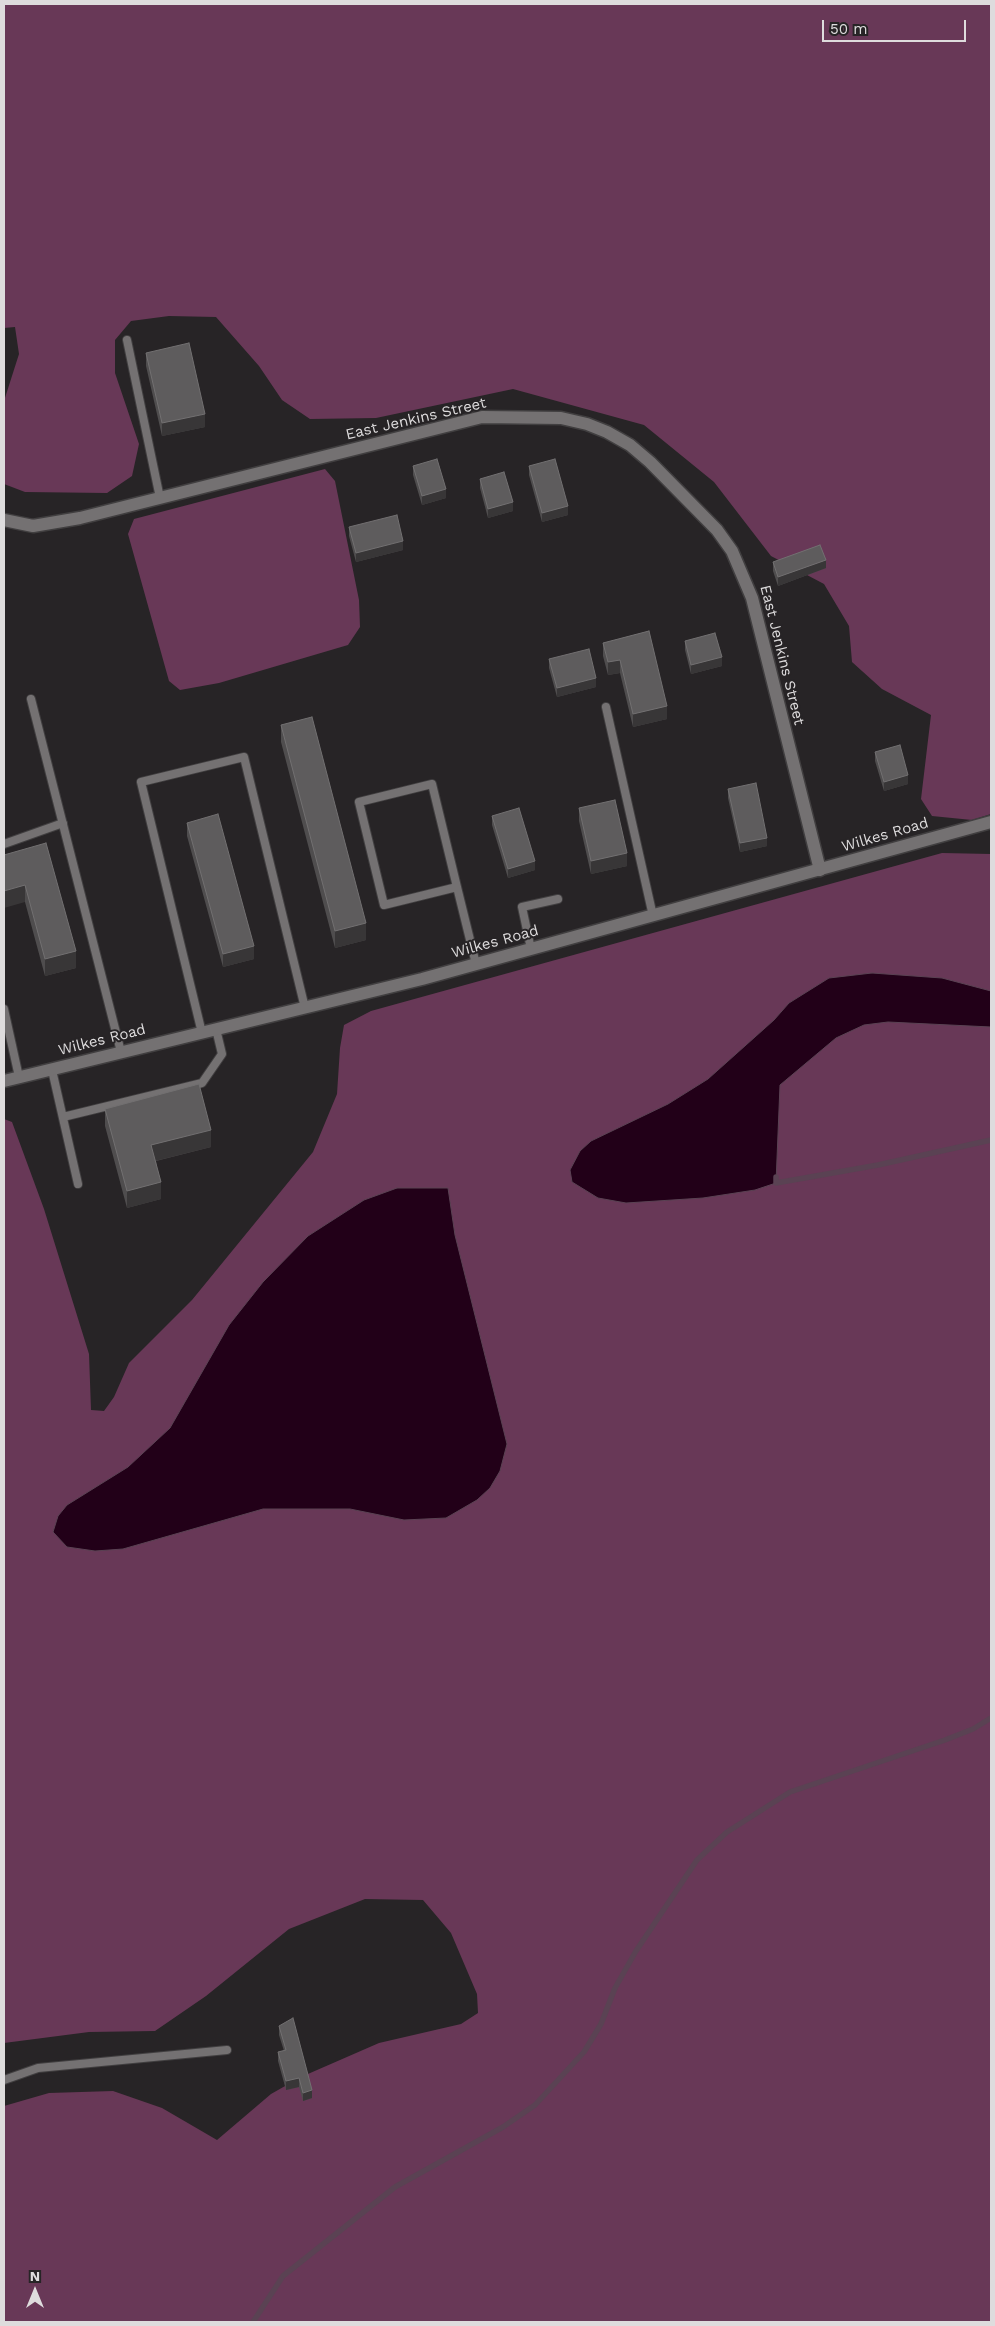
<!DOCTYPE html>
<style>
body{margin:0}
#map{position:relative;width:995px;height:2326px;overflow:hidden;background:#272426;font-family:"Work Sans",sans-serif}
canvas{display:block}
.frame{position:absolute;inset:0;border:5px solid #dedcdd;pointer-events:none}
.north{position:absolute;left:10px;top:2266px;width:50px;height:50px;-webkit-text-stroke:4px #272426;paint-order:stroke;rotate:0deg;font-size:14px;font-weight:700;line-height:20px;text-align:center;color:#dedcdd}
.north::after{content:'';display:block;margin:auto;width:18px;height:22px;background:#dedcdd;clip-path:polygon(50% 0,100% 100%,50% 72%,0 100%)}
.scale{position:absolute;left:822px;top:20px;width:144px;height:22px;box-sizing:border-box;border:2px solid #dedcdd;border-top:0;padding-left:6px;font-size:15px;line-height:18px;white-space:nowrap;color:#dedcdd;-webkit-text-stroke:4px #272426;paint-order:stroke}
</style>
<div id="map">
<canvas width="995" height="2326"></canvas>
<div class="frame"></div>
<div class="north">N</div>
<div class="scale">50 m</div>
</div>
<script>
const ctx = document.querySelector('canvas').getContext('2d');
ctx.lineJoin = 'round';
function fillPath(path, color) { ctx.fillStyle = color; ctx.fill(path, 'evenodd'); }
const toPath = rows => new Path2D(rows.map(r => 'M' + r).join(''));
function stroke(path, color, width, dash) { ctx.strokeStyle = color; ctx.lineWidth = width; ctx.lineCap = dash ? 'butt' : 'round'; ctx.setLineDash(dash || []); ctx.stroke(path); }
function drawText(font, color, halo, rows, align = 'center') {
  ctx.font = font + ' "Work Sans",sans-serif'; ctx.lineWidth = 4; ctx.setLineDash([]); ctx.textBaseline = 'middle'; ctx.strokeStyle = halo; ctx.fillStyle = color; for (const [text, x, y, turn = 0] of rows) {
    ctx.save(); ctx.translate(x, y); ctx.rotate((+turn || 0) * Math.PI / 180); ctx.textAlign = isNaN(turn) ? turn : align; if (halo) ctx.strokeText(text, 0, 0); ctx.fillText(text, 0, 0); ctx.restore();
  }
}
fillPath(toPath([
 [4,4,991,4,991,814,972,820,932,816,921,799,931,715,882,689,852,662,849,626,824,584,771,556,714,482,644,425,513,389,376,418,310,419,282,400,259,366,216,317,169,316,131,321,115,340,115,373,139,444,132,476,107,493,25,492,4,484,4,401,19,354,15,327,4,328],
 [325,469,335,481,359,600,360,627,348,645,219,683,180,690,169,681,128,534,134,519],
 [942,853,991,854,991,2322,4,2322,4,2106,49,2093,113,2091,162,2108,217,2140,271,2094,301,2077,379,2043,461,2024,478,2013,477,1994,451,1933,423,1900,365,1899,289,1929,206,1996,155,2031,89,2032,4,2043,4,1119,12,1122,44,1209,89,1354,91,1410,104,1411,114,1397,129,1363,192,1300,313,1152,337,1094,340,1048,344,1025,371,1011]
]), '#683857');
const water = toPath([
 [872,973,942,978,991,991,991,1027,888,1022,864,1025,836,1038,780,1085,776,1183,755,1190,703,1198,626,1203,598,1198,572,1182,570,1170,580,1151,591,1141,668,1104,708,1079,774,1020,789,1003,829,978,872,973],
 [397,1188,448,1188,455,1235,507,1444,500,1471,490,1488,477,1500,446,1518,404,1520,350,1509,263,1509,123,1549,95,1551,67,1547,53,1532,58,1516,67,1505,128,1467,170,1428,229,1325,263,1282,308,1236,364,1200,397,1188]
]);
fillPath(water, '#220018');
stroke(water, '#5a4253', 1);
stroke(toPath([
 [776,1177,776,1183,878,1165,991,1140],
 [253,2322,283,2276,395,2187,503,2127,535,2105,584,2052,601,2024,615,1988,636,1951,697,1860,727,1832,790,1792,945,1740,973,1729,991,1718]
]), '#5a4253', 5.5);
const service = toPath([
 [127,340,160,498],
 [31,699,121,1052],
 [606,707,653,916],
 [4,844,63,823],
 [457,887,384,905,359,802,432,784,457,887,476,964],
 [531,949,522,907,558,899],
 [4,1009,19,1077],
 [202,1033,141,782,244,757,305,1008],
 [52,1070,78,1184],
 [63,1117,202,1083,222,1054,216,1029],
 [4,2080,38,2068,227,2050]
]);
const minor = toPath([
 [4,520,33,526,80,518,482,417,561,418,587,424,607,432,630,445,650,462,717,530,732,551,752,598,820,870]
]);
const tertiary = toPath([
 [4,1081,422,979,991,822]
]);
stroke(service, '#413f40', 10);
stroke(minor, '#413f40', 15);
stroke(tertiary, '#413f40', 15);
stroke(service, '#747172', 8);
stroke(minor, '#747172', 12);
stroke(tertiary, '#747172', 12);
fillPath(toPath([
 [146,353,205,427,162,436,146,366],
 [413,466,446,498,422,505,413,475],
 [529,466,568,515,542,522,529,475],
 [480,479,513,511,488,518,480,488],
 [349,527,403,550,356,562,349,536],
 [773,562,826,568,778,586,773,571],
 [649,631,667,719,633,727,620,673,608,675,603,656,603,643],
 [685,641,722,666,691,674,685,650],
 [549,659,596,687,557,697,549,668],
 [281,725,366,940,335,948,281,742],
 [875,752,908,784,884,791,875,761],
 [728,789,767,846,740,852,728,798],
 [579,808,627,866,591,874,579,821],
 [492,816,535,870,508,878,492,825],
 [187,823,254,959,223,967,187,836],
 [4,855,76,951,76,968,45,976,25,902],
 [105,1109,211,1147,156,1161,161,1199,127,1208,105,1126],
 [279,2026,312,2098,303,2101,299,2087,286,2090,278,2061,278,2052,284,2051,279,2035]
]), '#4f4d4e');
fillPath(toPath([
 [205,414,205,427,162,436,162,423],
 [446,489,446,498,422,505,422,496],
 [513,502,513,511,488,518,488,509],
 [568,506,568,515,542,522,542,513],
 [403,541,403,550,356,562,356,553],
 [826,560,826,568,778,586,778,577],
 [722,657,722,666,691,674,691,665],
 [620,660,620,673,608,675,608,662],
 [596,678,596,687,557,697,557,688],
 [667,706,667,719,633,727,633,714],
 [908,775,908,784,884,791,884,782],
 [767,838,767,846,740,852,740,843],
 [627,853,627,866,591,874,591,861],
 [535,861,535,870,508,878,508,869],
 [25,885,25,902,4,908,4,891],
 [366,923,366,940,335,948,335,931],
 [254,946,254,959,223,967,223,954],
 [76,951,76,968,45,976,45,959],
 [211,1130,211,1147,151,1162,151,1145],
 [161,1182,161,1199,127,1208,127,1191],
 [299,2078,299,2087,286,2090,286,2081],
 [312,2090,312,2098,303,2101,303,2093]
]), '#383637');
const building = toPath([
 [189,343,205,414,162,423,146,353,189,343],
 [437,459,446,489,422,496,413,466,437,459],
 [555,459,568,506,542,513,529,466,555,459],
 [504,472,513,502,488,509,480,479,504,472],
 [397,515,403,541,356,553,349,527,397,515],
 [820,545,826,560,778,577,773,562,820,545],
 [649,631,667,706,633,714,620,660,608,662,603,643,649,631],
 [715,633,722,657,691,665,685,641,715,633],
 [589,649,596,678,557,688,549,659,589,649],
 [312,717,366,923,335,931,281,725,312,717],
 [900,745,908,775,884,782,875,752,900,745],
 [756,783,767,838,740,843,728,789,756,783],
 [615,800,627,853,591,861,579,808,615,800],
 [519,808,535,861,508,869,492,816,519,808],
 [218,814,254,946,223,954,187,823,218,814],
 [46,843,76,951,45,959,25,885,4,891,4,855,46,843],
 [199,1084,211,1130,151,1145,161,1182,127,1191,105,1109,199,1084],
 [293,2018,312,2090,303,2093,299,2078,286,2081,278,2052,286,2050,279,2026,293,2018]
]);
fillPath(building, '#5e5c5d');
stroke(building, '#727071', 1);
drawText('15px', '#dedcdd', '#272426', [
 ["East Jenkins Street",416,419,-13],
 ["East Jenkins Street",782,655,76],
 ["Wilkes Road",885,835,-16],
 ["Wilkes Road",495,942,-15],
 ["Wilkes Road",102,1040,-14]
]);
</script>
